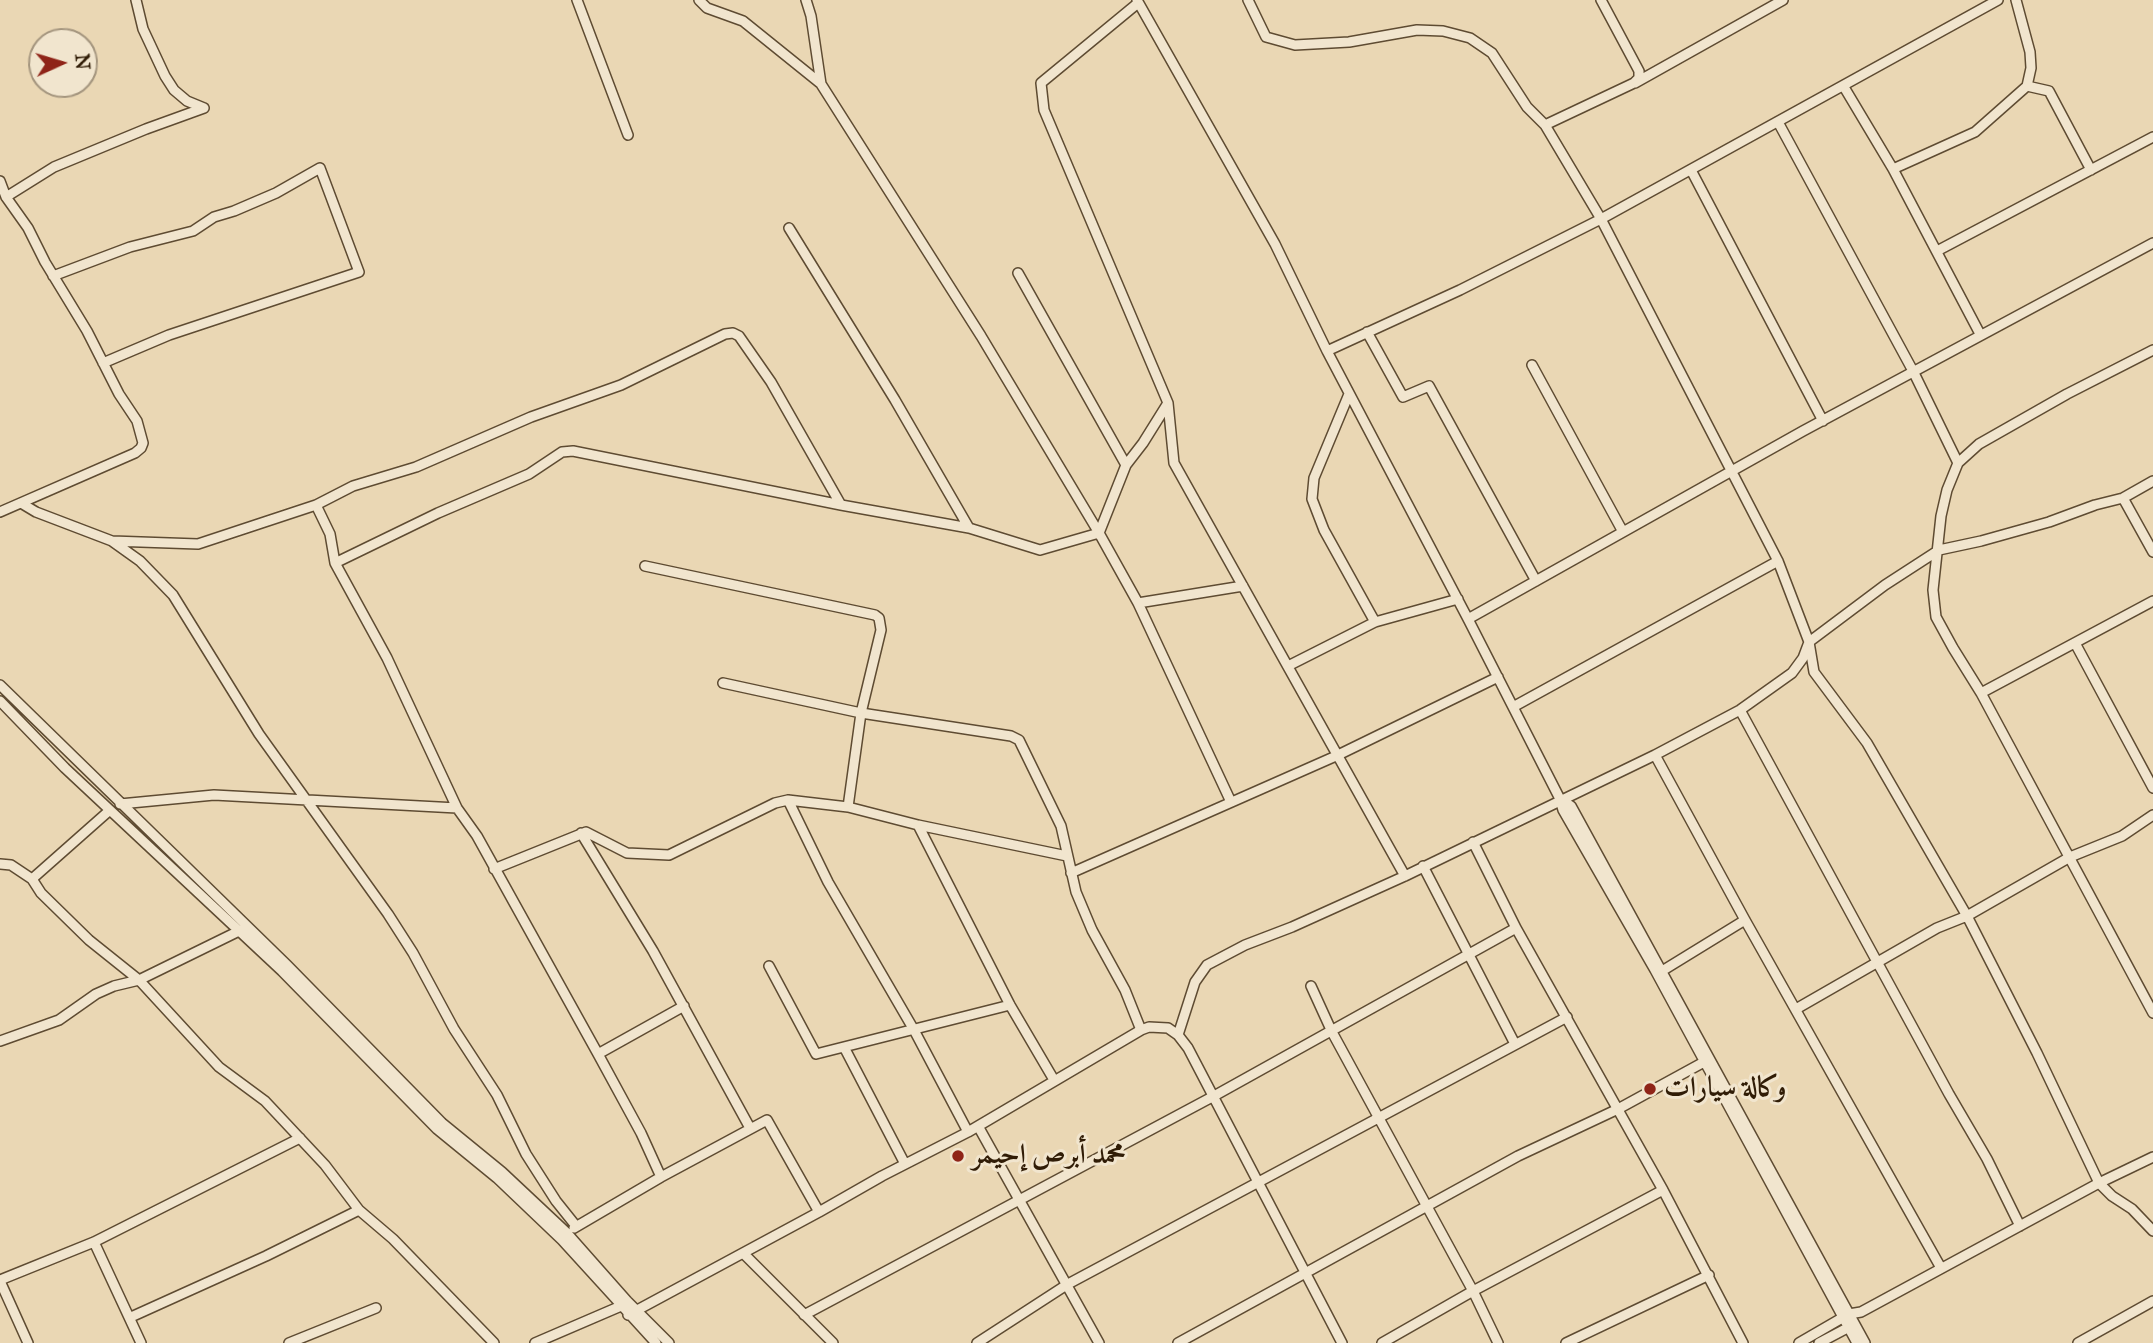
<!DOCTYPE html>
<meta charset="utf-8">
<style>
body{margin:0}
#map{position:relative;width:2153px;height:1343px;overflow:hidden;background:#ead7b4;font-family:"IM FELL Great Primer",serif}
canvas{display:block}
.north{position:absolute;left:28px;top:28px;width:70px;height:70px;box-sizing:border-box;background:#f1e5ce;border:2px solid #a4957e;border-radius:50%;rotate:86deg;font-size:19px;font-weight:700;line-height:28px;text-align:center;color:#301c06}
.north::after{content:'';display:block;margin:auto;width:24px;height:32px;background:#8f2418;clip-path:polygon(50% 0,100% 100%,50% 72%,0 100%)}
</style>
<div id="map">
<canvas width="2153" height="1343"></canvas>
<div class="north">N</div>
</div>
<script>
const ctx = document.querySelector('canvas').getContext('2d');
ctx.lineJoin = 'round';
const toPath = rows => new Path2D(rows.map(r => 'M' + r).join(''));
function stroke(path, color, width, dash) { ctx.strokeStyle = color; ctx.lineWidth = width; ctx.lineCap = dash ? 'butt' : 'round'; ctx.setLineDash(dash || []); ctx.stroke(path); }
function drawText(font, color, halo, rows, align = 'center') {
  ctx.font = font + ' "IM FELL Great Primer",Amiri,serif'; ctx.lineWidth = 6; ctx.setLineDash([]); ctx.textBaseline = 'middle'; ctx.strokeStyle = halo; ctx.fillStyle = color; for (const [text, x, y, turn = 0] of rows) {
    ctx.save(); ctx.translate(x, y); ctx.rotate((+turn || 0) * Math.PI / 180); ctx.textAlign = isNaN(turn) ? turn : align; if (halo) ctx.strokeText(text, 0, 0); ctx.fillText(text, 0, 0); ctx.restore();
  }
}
const minor = toPath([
 [136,0,143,29,165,76,174,90,187,101,204,108],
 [577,0,628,135],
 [699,0,707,8,743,21,820,83],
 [806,0,811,16,821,84,981,336,1099,533,1138,603,1243,586],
 [1137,0,1275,244,1327,351,1468,619,1560,799,1563,810,1655,970,1857,1343],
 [1248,0,1266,37,1295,45,1349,42,1417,30,1443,31,1470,38,1492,53,1527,107,1545,125],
 [1601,0,1639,71,1639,78,1634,83,1545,125,1601,219,1778,561,1809,642,1814,672,1867,743,1967,916,2037,1053,2099,1183,2112,1196,2132,1209,2153,1231],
 [2016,0,2030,52,2031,68,2027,86,2049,91,2091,170],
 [1138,3,1041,83,1044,110,1168,403,1174,463,1405,876],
 [1635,83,1783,0],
 [1844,87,1893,169,1980,334],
 [1778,122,1913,371,1958,463],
 [1893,169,1975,132,2027,86],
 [1691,170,1823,421],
 [0,181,6,197,28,228,45,262,87,331,119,394,137,421,143,443,141,448,135,453,0,512],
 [6,197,54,167,146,129,204,108],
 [789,228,895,400,969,528],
 [1937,251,2153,137],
 [1018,273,1126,465],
 [53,276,130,247,193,231,214,217,234,211,276,193,320,168,359,272,169,335,103,363],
 [1367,332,1403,397,1429,386,1536,581],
 [2153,350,2067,394,1979,444,1958,463,1947,490,1941,516,1933,590,1936,617,1953,648,1981,693,2153,1013],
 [1327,351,1460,290,1601,219,1998,0],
 [1532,365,1623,532],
 [1349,394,1314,478,1312,499,1324,530,1375,622],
 [2123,498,2153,552],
 [21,503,36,512,112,541,140,561,173,595,259,734,388,914,413,953,454,1029,497,1095,526,1154,556,1201,576,1226],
 [316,505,353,486,416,467,531,417,621,385,725,334,733,333,739,336,771,382,841,505],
 [112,541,198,544,316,505,330,534,335,563,438,513,529,474,562,452,573,451,841,505,969,528,1040,550,1099,533,1126,465,1143,443,1168,403],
 [335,563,387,658,457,808,477,836,598,1054,641,1133,661,1177],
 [645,566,875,615,879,618,881,630,861,713,848,807],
 [1138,603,1231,802],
 [1468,619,1803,431,2153,243],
 [2075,643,2153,788],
 [1288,666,1375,622,1458,599],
 [0,685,287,965,442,1123,502,1172,566,1232,627,1301,669,1343],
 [1981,693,2153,601],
 [0,701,65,768,282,971,437,1129,497,1178,562,1240,656,1343],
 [1513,707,1778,561],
 [1740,710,1949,1094,1987,1159,2020,1226],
 [1655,755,1745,920,1941,1268],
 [1560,799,1571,806,1865,1343],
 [788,800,828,882,914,1030,968,1132],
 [120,804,214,795,457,808],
 [918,825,1010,1005,1054,1080],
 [581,833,653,951,750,1128],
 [1473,842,1516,928,1663,1190,1743,1343],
 [0,864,11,865,32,879,41,893,89,940,139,980,219,1067,265,1101,325,1165,359,1210,393,1239,494,1343],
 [1423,866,1515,1044],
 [494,869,586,832,627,853,669,855,775,803,788,800,848,807,918,825,1067,856],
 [1071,873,1336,756,1498,677],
 [32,879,110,810],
 [769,966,816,1054,1010,1005],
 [1662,971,1745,920],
 [1311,986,1332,1032,1473,1291,1498,1343],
 [1796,1009,1937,928,1967,916,2070,857,2122,836,2153,815],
 [1141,1030,1149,1027,1168,1028,1178,1035,1188,1048,1342,1343],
 [1178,1035,1195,982,1207,965,1245,945,1292,927,1405,876,1655,755,1740,710,1792,673,1803,658,1809,642,1885,585,1939,550,1981,541,2049,522,2095,505,2123,498,2153,481],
 [0,1041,59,1020,96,994,114,986,139,980,241,930],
 [844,1047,905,1164],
 [598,1054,684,1006],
 [978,1126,1099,1343],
 [574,1228,661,1177,767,1120,819,1212],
 [94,1242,141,1343],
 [743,1253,833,1343],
 [0,1280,94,1242,300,1138],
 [0,1281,28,1343],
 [628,1315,819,1212,882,1176,968,1132,1141,1030,1125,990,1092,930,1076,892,1061,826,1019,740,1011,736,861,713,723,683],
 [804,1315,1214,1096,1516,928],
 [131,1317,266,1256,359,1210],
 [289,1343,376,1308],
 [535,1343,621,1306],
 [977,1343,1068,1284,1567,1017],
 [1178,1343,1518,1156,1618,1109,1704,1062],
 [1382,1343,1473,1291,1663,1190],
 [1566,1343,1709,1275],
 [1799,1343,1849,1314,1861,1312,2099,1183,2153,1157],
 [1819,1343,1853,1325],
 [2078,1343,2153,1301]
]);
stroke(minor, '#5e4b32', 12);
stroke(minor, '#f1e5ce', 9);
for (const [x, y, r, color] of [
 [1650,1089,7,"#8f2418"],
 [958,1156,7,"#8f2418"]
]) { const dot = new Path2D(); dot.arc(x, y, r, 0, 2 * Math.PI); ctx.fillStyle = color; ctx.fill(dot); stroke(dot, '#f1e5ce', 2.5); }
drawText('bold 28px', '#301c06', '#f1e5ce', [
 ["وكالة سيارات",1664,1089],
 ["محمد أبرص إحيمر",972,1156]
], 'left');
</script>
